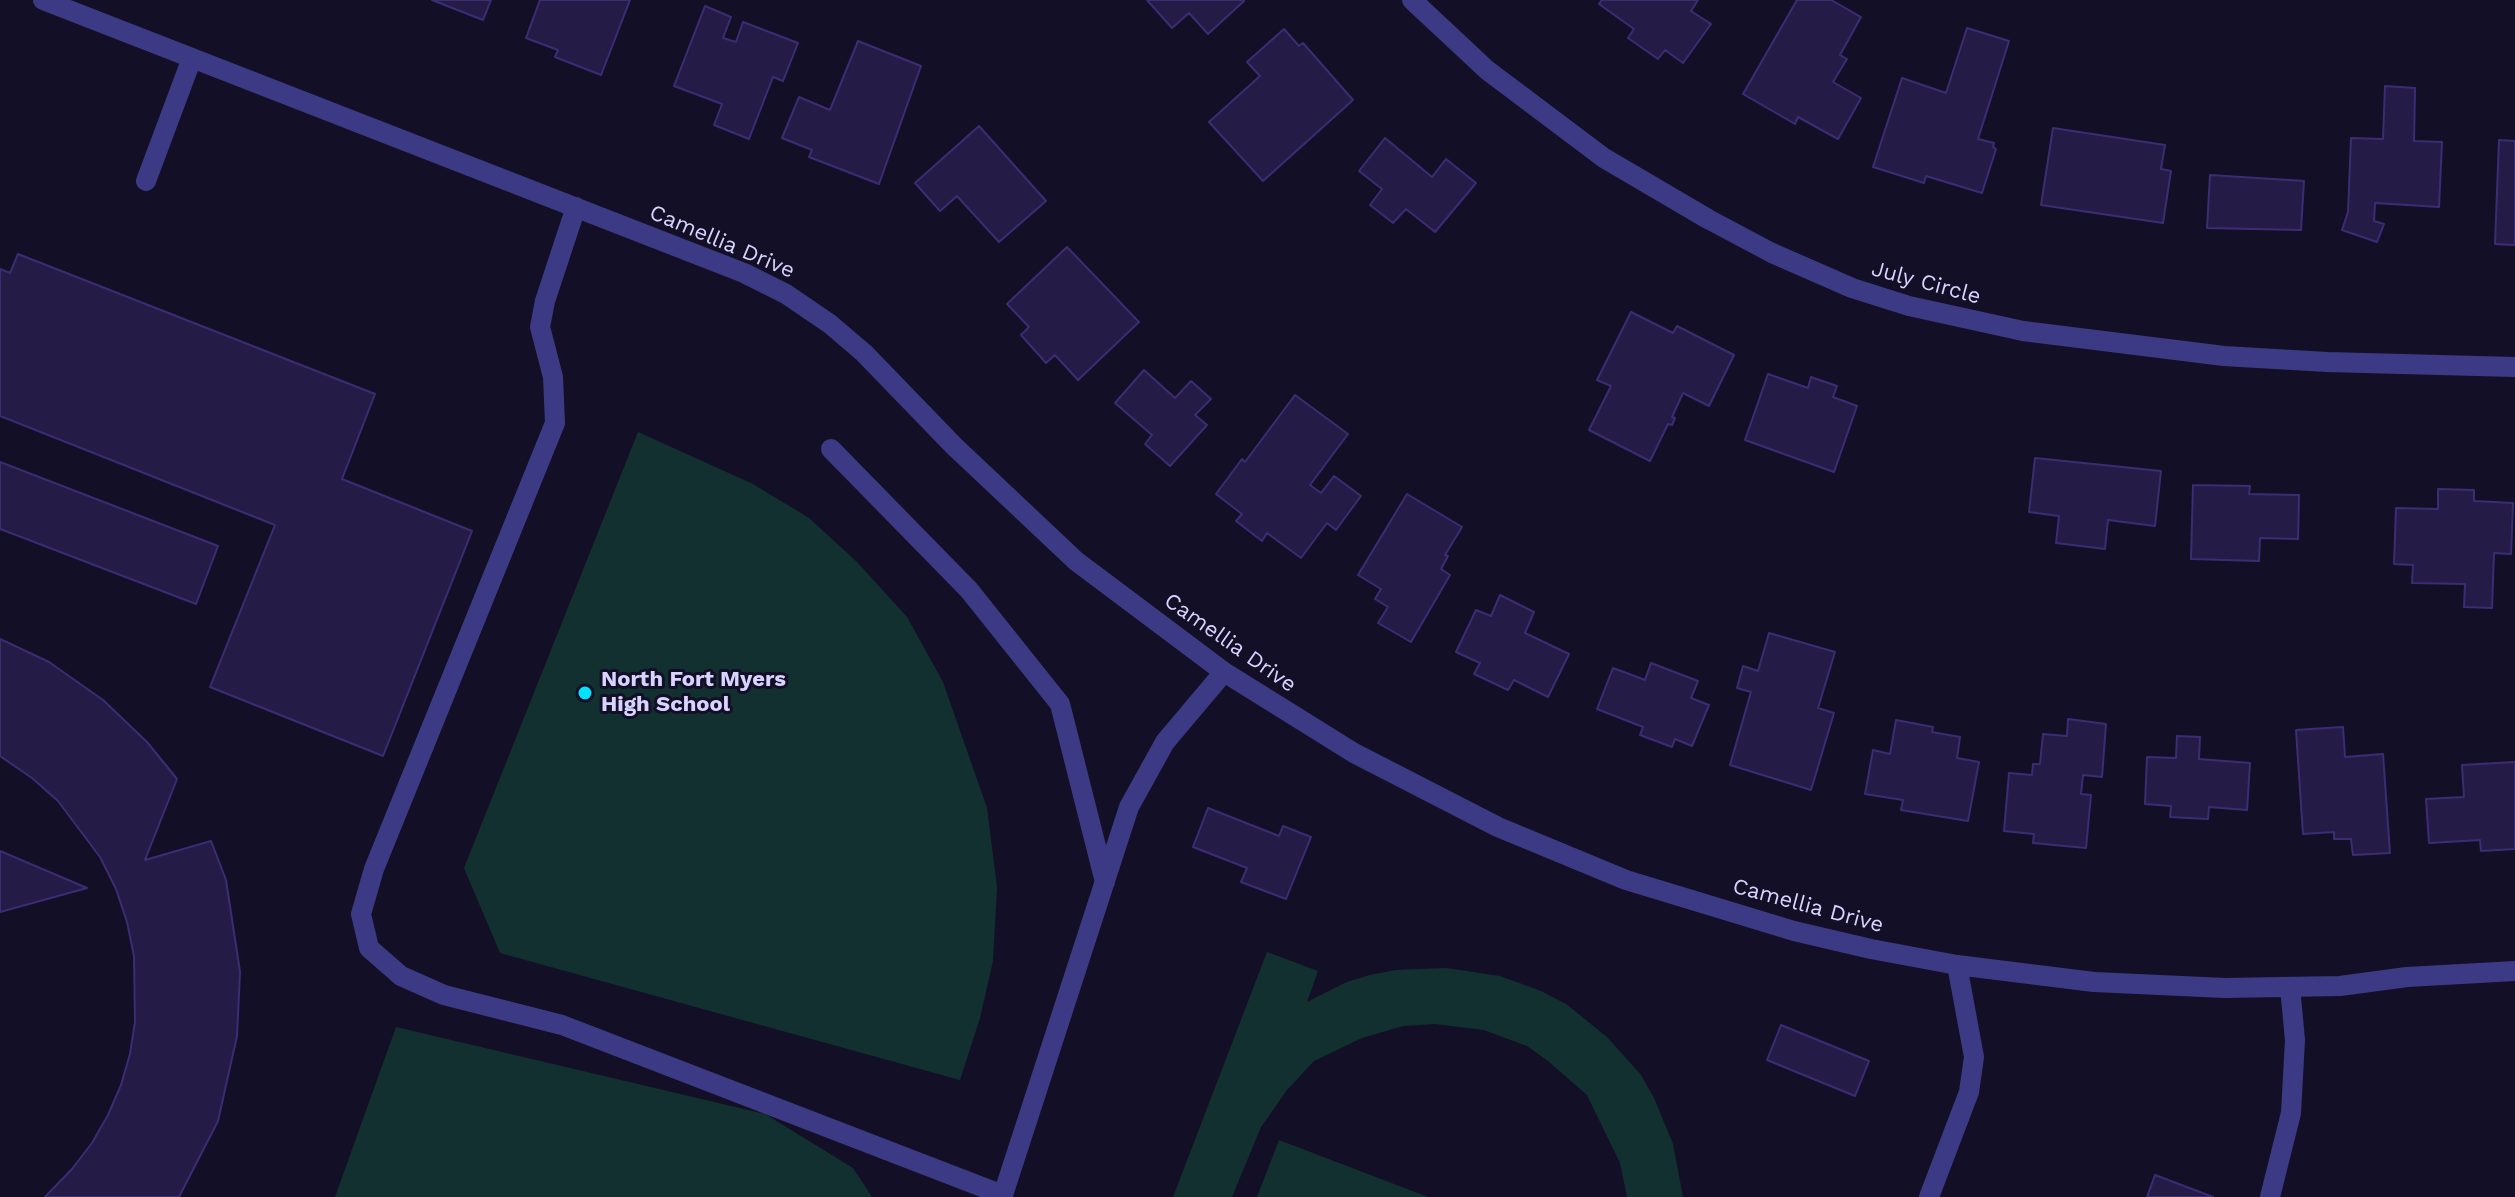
<!DOCTYPE html>
<style>
body{margin:0}
canvas{display:block;background:#130f26}
</style>
<canvas width="2515" height="1197"></canvas>
<script>
const ctx = document.querySelector('canvas').getContext('2d');
ctx.lineJoin = 'round';
function fillPath(path, color) { ctx.fillStyle = color; ctx.fill(path, 'evenodd'); }
const toPath = rows => new Path2D(rows.map(r => 'M' + r).join(''));
function stroke(path, color, width, dash) { ctx.strokeStyle = color; ctx.lineWidth = width; ctx.lineCap = dash ? 'butt' : 'round'; ctx.setLineDash(dash || []); ctx.stroke(path); }
function drawText(font, color, halo, rows, align = 'center') {
  ctx.font = font + ' "Work Sans",sans-serif'; ctx.lineWidth = 6; ctx.setLineDash([]); ctx.textBaseline = 'middle'; ctx.strokeStyle = halo; ctx.fillStyle = color; for (const [text, x, y, turn = 0] of rows) {
    ctx.save(); ctx.translate(x, y); ctx.rotate((+turn || 0) * Math.PI / 180); ctx.textAlign = isNaN(turn) ? turn : align; if (halo) ctx.strokeText(text, 0, 0); ctx.fillText(text, 0, 0); ctx.restore();
  }
}
fillPath(toPath([
 [638,432,753,484,809,518,857,562,907,617,943,682,987,808,997,887,993,961,980,1018,960,1080,500,953,464,868],
 [1267,952,1318,971,1307,1002,1347,982,1370,975,1396,970,1446,968,1500,976,1541,991,1566,1004,1607,1037,1641,1075,1654,1098,1673,1144,1683,1197,1627,1197,1620,1163,1587,1095,1548,1061,1527,1046,1484,1030,1435,1024,1403,1026,1362,1038,1314,1061,1287,1090,1261,1127,1232,1197,1173,1197],
 [396,1027,765,1114,853,1168,872,1197,335,1197],
 [1279,1140,1428,1197,1257,1197]
]), '#12302f');
const building = toPath([
 [432,0,491,0,483,20,432,0],
 [540,0,630,0,601,75,555,57,558,50,526,38,540,0],
 [1147,0,1244,0,1244,1,1208,34,1189,13,1172,28,1147,0],
 [1602,0,1698,0,1691,11,1711,24,1683,63,1665,50,1658,59,1628,38,1634,29,1599,4,1602,0],
 [1797,0,1831,0,1861,17,1840,55,1847,59,1833,82,1861,98,1838,139,1798,117,1795,124,1743,94,1797,0],
 [705,6,731,17,723,38,736,42,743,22,798,43,783,81,773,77,749,139,714,125,722,104,674,86,705,6],
 [1967,28,2009,41,1978,139,1994,143,1993,147,1996,149,1982,193,1926,176,1924,183,1873,167,1902,78,1946,93,1967,28],
 [1284,29,1299,46,1303,43,1353,100,1263,181,1209,122,1260,76,1247,62,1284,29],
 [858,41,921,66,879,184,809,157,812,150,782,138,799,97,830,110,858,41],
 [2385,86,2415,88,2414,141,2442,142,2439,207,2375,203,2374,221,2384,224,2377,242,2342,230,2348,212,2351,138,2383,139,2385,86],
 [979,126,1046,201,999,242,957,196,940,211,915,183,979,126],
 [2053,128,2165,145,2161,169,2171,171,2163,223,2041,205,2053,128],
 [1385,138,1432,177,1446,159,1476,183,1435,232,1406,209,1393,223,1370,205,1382,189,1359,171,1385,138],
 [2499,140,2515,141,2515,245,2495,244,2499,140],
 [2210,175,2304,181,2301,230,2207,228,2210,175],
 [1067,247,1139,322,1078,380,1055,355,1046,363,1021,335,1029,327,1007,304,1067,247],
 [18,254,375,394,342,479,472,531,383,756,210,687,275,525,0,416,0,269,10,273,18,254],
 [1631,312,1673,333,1677,326,1734,355,1709,406,1683,393,1672,417,1675,418,1672,425,1668,424,1650,461,1589,430,1611,386,1597,380,1631,312],
 [1144,370,1175,398,1191,381,1211,399,1195,415,1207,425,1170,466,1145,444,1152,435,1115,403,1144,370],
 [1768,374,1808,388,1811,377,1837,386,1833,397,1857,406,1834,472,1745,440,1768,374],
 [1295,395,1348,434,1310,485,1321,493,1334,476,1361,496,1336,530,1327,523,1301,558,1267,533,1262,541,1236,521,1242,514,1216,494,1242,459,1245,462,1295,395],
 [2035,458,2161,471,2155,526,2108,520,2105,549,2056,543,2059,516,2029,512,2035,458],
 [0,462,218,546,196,604,0,529,0,462],
 [2193,485,2250,486,2249,494,2299,495,2298,539,2260,538,2259,561,2191,559,2193,485],
 [2438,489,2474,490,2474,501,2513,503,2511,554,2494,553,2492,608,2464,607,2465,584,2412,583,2413,565,2394,564,2396,508,2438,509,2438,489],
 [1407,494,1462,527,1445,555,1448,556,1441,569,1450,575,1411,642,1378,623,1388,607,1375,599,1381,589,1358,575,1407,494],
 [1500,595,1534,612,1525,633,1569,654,1548,697,1514,680,1508,690,1474,674,1480,663,1456,652,1476,610,1491,616,1500,595],
 [1769,633,1835,652,1818,708,1834,713,1811,790,1730,765,1751,692,1737,688,1743,666,1758,671,1769,633],
 [0,639,49,662,103,700,147,742,177,779,145,860,211,841,226,880,240,972,237,1036,218,1121,179,1197,45,1197,72,1169,92,1143,108,1115,121,1085,130,1054,135,1022,134,956,127,922,116,889,100,857,58,801,32,778,0,756,0,639],
 [1651,663,1698,681,1691,698,1709,705,1692,746,1675,739,1672,747,1640,735,1643,727,1597,709,1613,668,1645,680,1651,663],
 [2068,719,2106,724,2102,777,2083,775,2081,794,2091,795,2086,848,2033,843,2034,834,2004,831,2009,773,2032,775,2033,764,2040,764,2043,734,2067,736,2068,719],
 [1896,720,1933,727,1932,732,1960,737,1957,758,1979,762,1968,821,1901,810,1903,800,1865,794,1873,750,1890,754,1896,720],
 [2343,727,2345,757,2383,754,2390,853,2353,855,2351,839,2334,839,2334,832,2303,834,2296,730,2343,727],
 [2177,736,2200,737,2199,759,2250,763,2247,810,2209,807,2208,819,2170,817,2171,806,2145,804,2147,757,2176,758,2177,736],
 [2515,762,2515,849,2481,851,2480,840,2429,843,2426,799,2464,797,2462,765,2515,762],
 [1208,808,1279,836,1283,826,1311,837,1286,899,1241,882,1247,868,1193,847,1208,808],
 [0,851,87,888,0,912,0,851],
 [1781,1025,1869,1061,1855,1096,1767,1060,1781,1025],
 [2155,1175,2213,1197,2147,1197,2155,1175]
]);
fillPath(building, '#241b47');
stroke(building, '#3b2d73', 2);
stroke(toPath([
 [43,0,744,273,786,294,830,324,864,353,954,446,1076,561,1224,672,1354,753,1498,827,1626,880,1794,931,1871,949,1957,965,2094,982,2225,988,2340,986,2407,977,2515,971],
 [1412,0,1487,70,1604,158,1708,219,1772,253,1852,288,1909,306,2023,331,2224,356,2327,362,2515,367],
 [146,181,192,58],
 [576,207,545,301,540,327,553,377,555,423,374,869,361,914,369,948,401,976,444,995,562,1025,1003,1195,1129,807,1165,742,1224,672],
 [831,449,969,590,1060,704,1105,882],
 [1929,1197,1969,1092,1974,1057,1957,965],
 [2270,1197,2291,1113,2295,1040,2290,987]
]), '#3d3a85', 20);
for (const [x, y, r, color] of [
 [585,693,8,"#00e5ff"]
]) { const dot = new Path2D(); dot.arc(x, y, r, 0, 2 * Math.PI); ctx.fillStyle = color; ctx.fill(dot); stroke(dot, '#130f26', 3); }
drawText('22px', '#d9d4ff', '#130f26', [
 ["Camellia Drive",722,242,23],
 ["July Circle",1926,283,15],
 ["Camellia Drive",1230,643,35],
 ["Camellia Drive",1808,906,15]
]);
drawText('bold 22px', '#d9d4ff', '#130f26', [
 ["North Fort Myers",601,680],
 ["High School",601,705]
], 'left');
</script>
